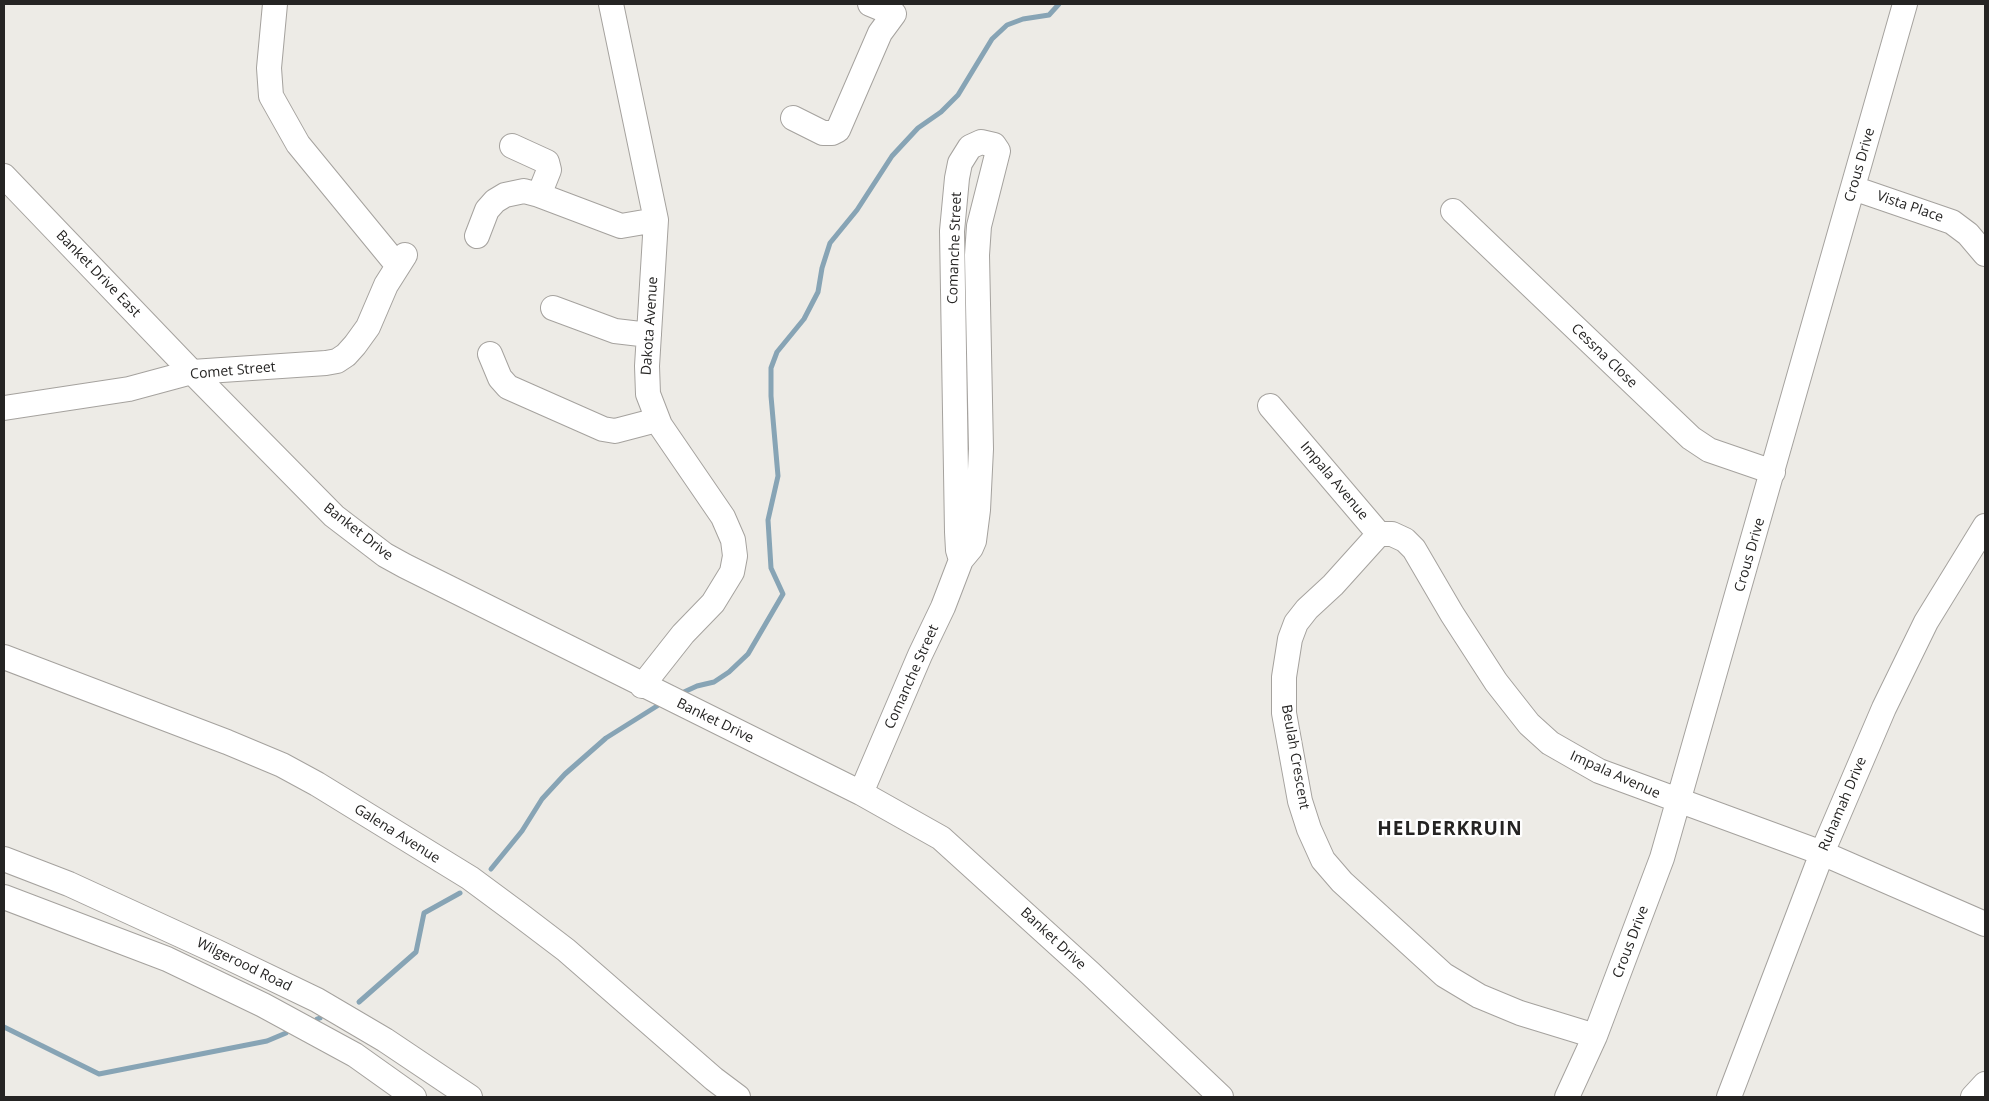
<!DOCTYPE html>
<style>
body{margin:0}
#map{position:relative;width:1989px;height:1101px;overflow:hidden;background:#edebe6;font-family:"Open Sans",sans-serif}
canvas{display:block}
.frame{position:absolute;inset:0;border:5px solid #252423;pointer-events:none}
</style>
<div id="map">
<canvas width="1989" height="1101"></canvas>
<div class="frame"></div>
</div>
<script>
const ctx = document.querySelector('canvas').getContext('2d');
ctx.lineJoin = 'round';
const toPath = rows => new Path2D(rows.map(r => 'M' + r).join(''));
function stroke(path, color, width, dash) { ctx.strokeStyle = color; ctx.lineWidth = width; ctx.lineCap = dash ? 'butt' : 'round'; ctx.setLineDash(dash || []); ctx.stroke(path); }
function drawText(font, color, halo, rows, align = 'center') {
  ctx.font = font + ' "Open Sans",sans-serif'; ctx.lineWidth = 4.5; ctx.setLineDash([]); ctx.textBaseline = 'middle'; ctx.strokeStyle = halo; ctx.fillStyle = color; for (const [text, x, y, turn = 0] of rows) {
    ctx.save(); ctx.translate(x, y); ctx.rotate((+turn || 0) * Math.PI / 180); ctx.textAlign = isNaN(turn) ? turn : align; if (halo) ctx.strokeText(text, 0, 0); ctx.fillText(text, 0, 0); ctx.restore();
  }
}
stroke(toPath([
 [684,692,697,686,714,682,729,672,748,654,783,594,771,568,768,520,778,476,771,396,771,368,777,352,804,319,818,292,822,268,830,243,857,210,892,156,918,128,941,112,958,95,992,39,1007,25,1023,19,1049,15,1059,4],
 [491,869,522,831,542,799,565,774,606,738,657,706],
 [359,1002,416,952,424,913,460,893],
 [317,1019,320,1018],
 [4,1027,99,1074,267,1041,286,1033]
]), '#87a4b5', 5);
const minor = toPath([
 [275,4,269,68,271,96,298,144,398,266],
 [611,4,656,220,647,366,648,394,660,425,723,517,733,540,735,556,732,572,713,603,683,634,642,686],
 [793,118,823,133,832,133,838,130,880,33,894,14,870,4],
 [512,146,547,162,549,170,539,195],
 [4,176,192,372,334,516,385,555,405,566,861,793,941,838,1090,973,1221,1097],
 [1853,188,1952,222,1968,234,1985,254],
 [1453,211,1691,438,1709,450,1773,472],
 [477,236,487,210,495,201,505,195,524,191,539,195,621,226,656,220],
 [553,308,615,331,649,335],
 [490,354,500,378,508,387,603,429,615,431,657,420],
 [1270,406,1379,534,1392,534,1405,540,1414,549,1452,614,1496,682,1529,724,1550,743,1599,771,1822,853,1985,924],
 [4,408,129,389,192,372,326,363,337,361,346,355,355,345,368,327,386,285,405,255],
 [1379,534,1333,585,1307,609,1296,623,1290,639,1284,677,1284,713,1300,801,1309,829,1323,860,1342,882,1444,975,1479,996,1520,1013,1595,1036],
 [4,657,227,742,282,765,317,784,470,878,520,915,566,950,714,1079,738,1097],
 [861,793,920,655,943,607,961,560,971,548,974,541,978,510,981,449,977,255,979,226,998,151,994,145,981,142,970,147,960,163,957,178,952,231,957,532,958,550,961,560],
 [4,859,69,884,215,951,317,1000,385,1040,470,1097],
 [4,897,167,959,263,1005,355,1055,414,1097],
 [1567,1097,1595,1036,1662,858,1905,4],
 [1729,1097,1822,853,1884,708,1926,622,1985,526],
 [1973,1097,1985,1084]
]);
stroke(minor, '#a5a29e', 26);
stroke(minor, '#fff', 24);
drawText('14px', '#252423', '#fff', [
 ["Crous Drive",1860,165,-74],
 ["Vista Place",1910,207,19],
 ["Comanche Street",955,248,-88],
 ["Banket Drive East",98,274,46],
 ["Dakota Avenue",650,326,-86],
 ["Cessna Close",1604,356,44],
 ["Comet Street",233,371,-5],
 ["Impala Avenue",1334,481,50],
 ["Banket Drive",358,532,38],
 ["Crous Drive",1750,555,-74],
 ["Comanche Street",912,677,-66],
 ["Banket Drive",715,721,26],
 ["Beulah Crescent",1295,757,80],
 ["Impala Avenue",1615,775,24],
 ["Ruhamah Drive",1843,804,-67],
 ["Galena Avenue",397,834,32],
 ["Banket Drive",1053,939,43],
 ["Crous Drive",1631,942,-69],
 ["Wilgerood Road",244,965,26]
]);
ctx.letterSpacing = '1px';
drawText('bold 19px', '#252423', '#fff', [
 ["HELDERKRUIN",1450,830]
]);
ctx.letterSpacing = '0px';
</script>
